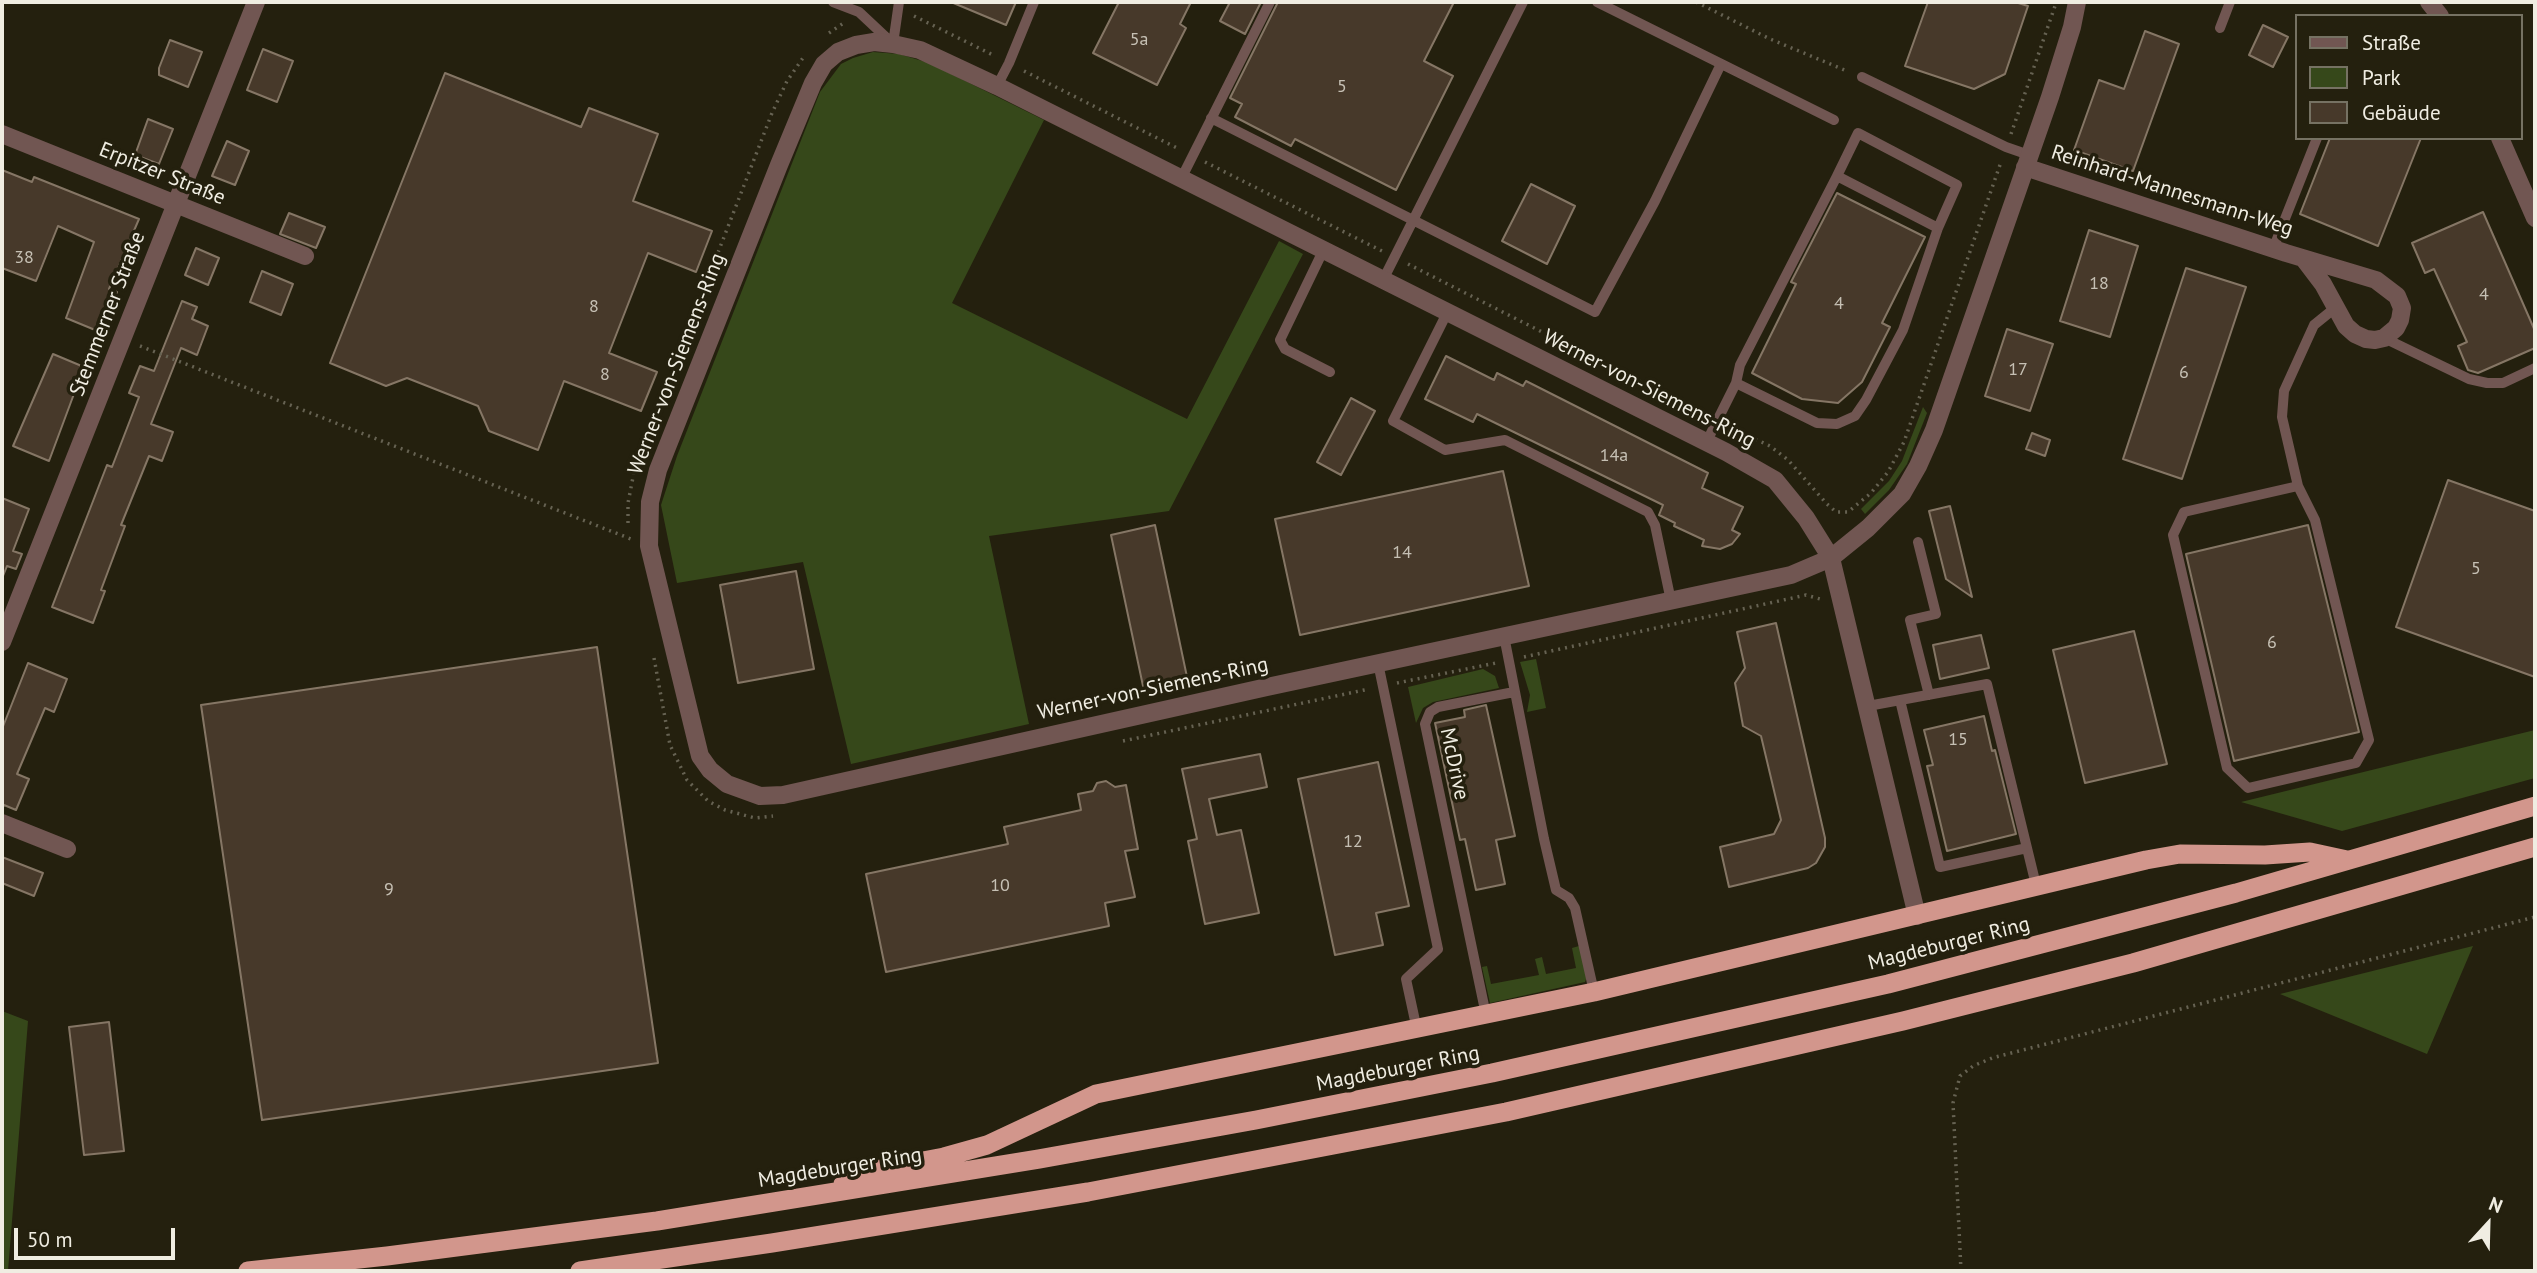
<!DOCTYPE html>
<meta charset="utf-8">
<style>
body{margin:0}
#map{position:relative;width:2537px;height:1273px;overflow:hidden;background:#24200e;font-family:"PT Sans",sans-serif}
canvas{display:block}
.frame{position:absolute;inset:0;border:4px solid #f0ede2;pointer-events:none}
.legend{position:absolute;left:2295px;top:14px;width:228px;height:126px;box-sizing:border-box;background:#24200e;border:2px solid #767263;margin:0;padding:9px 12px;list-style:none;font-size:21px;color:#f0ede2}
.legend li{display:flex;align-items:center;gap:14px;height:35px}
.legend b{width:35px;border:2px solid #767263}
.north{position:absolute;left:2453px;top:1189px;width:70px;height:70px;-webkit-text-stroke:5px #24200e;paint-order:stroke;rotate:22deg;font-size:19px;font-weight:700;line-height:28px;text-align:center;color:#f0ede2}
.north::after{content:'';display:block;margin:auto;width:24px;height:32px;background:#f0ede2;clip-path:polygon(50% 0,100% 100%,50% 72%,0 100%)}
.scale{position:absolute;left:14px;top:1228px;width:161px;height:32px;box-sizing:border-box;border:4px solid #f0ede2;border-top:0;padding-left:9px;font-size:21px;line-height:24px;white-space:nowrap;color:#f0ede2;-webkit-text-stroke:5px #24200e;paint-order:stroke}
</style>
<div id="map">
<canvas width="2537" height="1273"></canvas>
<div class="frame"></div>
<ul class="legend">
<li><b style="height:9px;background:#715652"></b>Straße</li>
<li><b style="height:19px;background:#36481a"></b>Park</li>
<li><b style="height:19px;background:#47392a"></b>Gebäude</li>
</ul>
<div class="north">N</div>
<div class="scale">50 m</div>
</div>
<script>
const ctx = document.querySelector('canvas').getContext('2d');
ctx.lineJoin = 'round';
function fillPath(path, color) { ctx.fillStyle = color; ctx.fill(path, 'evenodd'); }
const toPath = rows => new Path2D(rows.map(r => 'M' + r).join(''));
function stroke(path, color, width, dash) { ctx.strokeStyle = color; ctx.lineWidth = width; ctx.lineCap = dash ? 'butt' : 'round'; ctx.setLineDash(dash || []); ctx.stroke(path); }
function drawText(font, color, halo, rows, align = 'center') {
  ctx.font = font + ' "PT Sans",sans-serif'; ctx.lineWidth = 7; ctx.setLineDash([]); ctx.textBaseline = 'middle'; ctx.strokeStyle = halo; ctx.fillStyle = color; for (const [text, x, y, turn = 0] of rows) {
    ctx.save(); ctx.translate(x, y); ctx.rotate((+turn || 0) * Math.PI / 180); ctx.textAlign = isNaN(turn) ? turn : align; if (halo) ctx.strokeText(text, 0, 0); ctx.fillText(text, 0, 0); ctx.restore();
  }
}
fillPath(toPath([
 [873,52,899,54,929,63,1044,120,952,303,1187,419,1279,241,1303,254,1169,511,989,536,1029,724,851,764,803,562,677,583,661,505,677,456,820,92,841,64,853,58],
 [1923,407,1927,413,1907,464,1889,490,1865,514,1861,509,1889,481,1902,461],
 [1536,659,1546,708,1527,712,1530,695,1520,662],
 [1483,669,1495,676,1499,688,1433,702,1423,708,1416,723,1408,687],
 [2535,730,2535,778,2342,831,2241,802],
 [1579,946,1588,974,1585,982,1490,1003,1482,967,1487,966,1491,984,1539,975,1535,959,1542,957,1546,974,1576,968,1572,948],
 [2473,946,2427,1054,2280,994],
 [2,1011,28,1021,8,1271,2,1271]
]), '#36481a');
const building = toPath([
 [951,2,1016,2,1006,25,951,2],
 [1119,2,1191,2,1180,24,1186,28,1157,85,1093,53,1119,2],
 [1230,2,1261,2,1245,34,1220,21,1230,2],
 [1278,2,1454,2,1424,61,1453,76,1396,190,1295,139,1291,146,1235,117,1242,104,1230,98,1278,2],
 [1928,2,2015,2,2028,6,2005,74,1974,89,1905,66,1928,2],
 [2263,25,2288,37,2273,67,2249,55,2263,25],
 [2145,31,2179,44,2133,171,2074,150,2099,80,2124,89,2145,31],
 [170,40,202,52,188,87,159,75,159,68,170,40],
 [263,49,293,61,277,102,247,90,263,49],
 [445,73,581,127,589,108,658,134,633,201,712,231,696,272,648,253,609,353,657,372,641,411,564,381,538,450,489,431,478,406,407,378,386,386,330,363,445,73],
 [148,119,173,129,159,164,135,155,148,119],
 [2330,138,2421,138,2378,246,2300,214,2330,138],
 [227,141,249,151,235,185,212,176,227,141],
 [2,170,32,182,34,177,139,219,109,289,117,292,100,332,66,318,94,242,58,226,36,281,2,268,2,170],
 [1531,184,1575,206,1547,264,1502,241,1531,184],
 [1837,193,1925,237,1882,323,1890,327,1862,382,1838,403,1802,399,1752,373,1796,284,1791,282,1837,193],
 [2483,212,2535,331,2535,348,2478,373,2468,370,2458,346,2467,342,2434,269,2425,273,2412,243,2483,212],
 [289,213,325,227,316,248,280,234,289,213],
 [2089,230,2138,246,2110,337,2060,321,2089,230],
 [196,248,219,258,208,285,185,275,196,248],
 [2186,268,2246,287,2182,479,2123,459,2186,268],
 [262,271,293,284,281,315,250,302,262,271],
 [182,301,197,307,192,319,208,326,197,355,181,348,151,424,173,432,162,461,149,456,121,525,125,526,101,590,105,591,93,623,52,607,107,465,112,467,139,397,129,393,140,366,154,371,182,301],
 [2007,329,2053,344,2030,411,1985,396,2007,329],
 [53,354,84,367,49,461,13,446,53,354],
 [1446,356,1494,380,1497,373,1523,386,1526,381,1708,473,1702,488,1743,507,1732,530,1740,534,1732,544,1720,549,1702,546,1704,540,1674,526,1675,523,1659,515,1663,505,1477,414,1473,422,1425,399,1446,356],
 [1351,398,1375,411,1341,475,1317,462,1351,398],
 [2032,433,2050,440,2045,456,2026,449,2032,433],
 [1503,471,1529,586,1300,635,1275,519,1503,471],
 [2448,480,2535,511,2535,677,2396,627,2448,480],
 [2,498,29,509,13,551,22,554,16,569,7,566,3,576,2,498],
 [1950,506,1972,597,1946,579,1929,511,1950,506],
 [1155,525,1187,677,1143,686,1111,535,1155,525],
 [2308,525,2359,732,2234,761,2186,554,2308,525],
 [796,571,814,669,738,683,720,585,796,571],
 [1776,623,1825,838,1825,847,1816,863,1808,868,1729,887,1720,847,1774,834,1781,820,1761,736,1743,726,1735,683,1745,668,1737,632,1776,623],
 [2134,631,2167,764,2085,783,2053,650,2134,631],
 [1981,635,1989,668,1940,679,1933,645,1981,635],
 [597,647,658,1063,262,1120,201,705,597,647],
 [28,663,67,679,54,712,45,708,17,774,29,779,16,810,4,805,2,809,2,729,28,663],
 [1486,705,1515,836,1496,840,1505,884,1476,890,1465,839,1460,840,1435,723,1465,717,1464,710,1486,705],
 [1984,716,1992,751,1995,750,2016,834,1947,851,1927,766,1933,765,1924,730,1984,716],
 [1260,754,1267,787,1209,799,1217,835,1241,830,1259,913,1205,924,1188,841,1197,839,1182,769,1260,754],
 [1378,762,1409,906,1376,913,1383,945,1335,955,1298,779,1378,762],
 [1106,781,1115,787,1126,785,1138,849,1125,851,1135,897,1105,903,1109,926,886,972,866,874,1008,844,1004,827,1081,810,1078,794,1093,791,1097,783,1106,781],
 [2,857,43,873,34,896,2,883,2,857],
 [109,1022,124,1151,84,1155,69,1027,109,1022]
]);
fillPath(building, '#47392a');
stroke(building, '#857665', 2);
stroke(toPath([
 [1696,2,1770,39,1847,71],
 [914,16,995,56],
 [829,33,845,22],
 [1024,71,1179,149],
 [2011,134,2055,6],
 [1205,162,1382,251],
 [1408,264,1704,414],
 [140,346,631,539],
 [1730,427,1770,446,1788,460,1827,504,1836,512,1848,512,1871,493,1888,472,1904,442,2001,162],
 [628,523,628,503,635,467,772,113,787,81,805,55],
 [1524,657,1806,595,1820,599],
 [654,658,670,745,687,780,708,801,725,810,755,818,773,816],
 [1397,683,1496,663],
 [1123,741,1369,689],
 [1961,1271,1953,1103,1960,1076,1973,1066,1992,1058,2535,917]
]), '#666252', 3.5, [2, 5]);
stroke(toPath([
 [833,2,859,12,891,42],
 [1597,2,1834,120],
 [2220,28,2230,2],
 [893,44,899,2],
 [1862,77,2006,147,2029,155],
 [997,86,1009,63,1034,2],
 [1211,118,1595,312,1655,201,1721,64],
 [1181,179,1270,2],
 [2273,249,2317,138],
 [1323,251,1280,340,1285,349,1330,372],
 [1383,280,1523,2],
 [1447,313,1393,421,1445,450,1505,440,1648,512,1655,525,1671,601],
 [2384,338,2469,379,2487,383,2503,383,2535,368],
 [1736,383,1740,365,1837,176],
 [1706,443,1736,383,1817,423,1837,424,1855,416,1866,400,1903,330,1938,228,1837,176,1858,133,1957,185,1938,228],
 [2298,486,2184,512,2173,535,2227,768,2248,788,2356,763,2369,740,2315,520,2298,486,2282,417,2284,391,2314,325,2335,308],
 [1918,542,1936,614,1910,620,1929,695],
 [1504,636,1544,839,1556,890,1569,898,1575,908,1594,992],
 [1378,663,1438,949,1406,979,1417,1030],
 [1900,700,1940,867,2027,848],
 [1868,706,1987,684,2036,885],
 [1486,1015,1425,724,1430,712,1438,707,1514,692]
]), '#715652', 10);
stroke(toPath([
 [2429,2,2440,16],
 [2,134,305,256],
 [2500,138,2535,218],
 [2025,167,2286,253,2376,280,2397,296,2402,308,2400,320,2396,328,2384,338,2375,340,2366,339,2355,334,2346,326,2323,284,2304,259],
 [2,642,256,2],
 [2,823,67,849],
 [1917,916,1831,558,1806,518,1775,480,1726,452,997,86,920,50,893,44,874,42,856,45,838,52,824,64,813,83,779,165,658,470,650,502,649,546,700,756,710,770,727,784,760,796,783,795,1267,687,1791,575,1831,558,1868,528,1902,494,1918,466,1934,430,2050,97,2072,27,2077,2]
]), '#715652', 18);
stroke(toPath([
 [843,1184,875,1170,944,1157,987,1145,1096,1094,1594,992,2146,860,2180,854,2265,855,2310,852,2347,860],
 [248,1271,387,1256,657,1221,1039,1159,1256,1120,1492,1073,1888,984,2236,893,2535,806],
 [580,1271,772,1243,1088,1192,1506,1112,1903,1021,2133,963,2535,847]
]), '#d2968c', 19);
drawText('18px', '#c6c0b4', null, [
 ["5a",1139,40],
 ["5",1342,87],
 ["38",24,258],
 ["18",2099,284],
 ["4",2484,295],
 ["4",1839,304],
 ["8",594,307],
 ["17",2018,370],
 ["6",2184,373],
 ["8",605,375],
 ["14a",1614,456],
 ["14",1402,553],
 ["5",2476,569],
 ["6",2272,643],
 ["15",1958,740],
 ["12",1353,842],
 ["10",1000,886],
 ["9",389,890]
]);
drawText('21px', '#f0ede2', '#24200e', [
 ["Erpitzer Straße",162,174,22],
 ["Reinhard-Mannesmann-Weg",2172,191,18],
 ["Stemmerner Straße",108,314,-69],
 ["Werner-von-Siemens-Ring",677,364,-69],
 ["Werner-von-Siemens-Ring",1649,389,27],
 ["Werner-von-Siemens-Ring",1153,689,-12],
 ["McDrive",1454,764,78],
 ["Magdeburger Ring",1949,944,-14],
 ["Magdeburger Ring",1398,1069,-11],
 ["Magdeburger Ring",840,1168,-9]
]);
</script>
